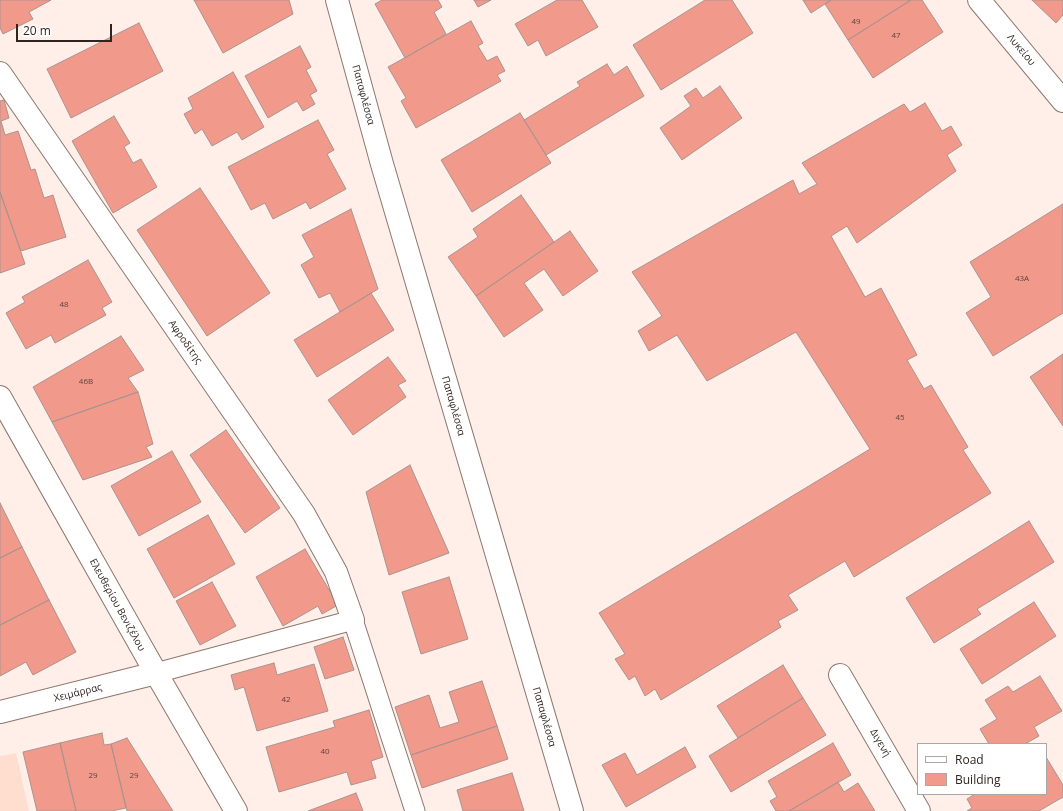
<!DOCTYPE html>
<meta charset="utf-8">
<style>
body{margin:0}
#map{position:relative;width:1063px;height:811px;overflow:hidden;background:#ffefe8;font-family:"Open Sans",sans-serif}
canvas{display:block}
.legend{position:absolute;left:917px;top:743px;width:130px;height:52px;box-sizing:border-box;background:#fff;border:1px solid #aba7a6;margin:0;padding:5px 7px;list-style:none;font-size:12px;color:#2e2420}
.legend li{display:flex;align-items:center;gap:8px;height:20px}
.legend b{width:20px;border:1px solid #aba7a6}
.scale{position:absolute;left:16px;top:24px;width:96px;height:18px;box-sizing:border-box;border:2px solid #2e2420;border-top:0;padding-left:5px;font-size:12px;line-height:14px;white-space:nowrap;color:#2e2420;-webkit-text-stroke:3px #fff;paint-order:stroke}
</style>
<div id="map">
<canvas width="1063" height="811"></canvas>
<ul class="legend">
<li><b style="height:5px;background:#fff"></b>Road</li>
<li><b style="height:11px;background:#f19a8c"></b>Building</li>
</ul>
<div class="scale">20 m</div>
</div>
<script>
const ctx = document.querySelector('canvas').getContext('2d');
ctx.lineJoin = 'round';
function fillPath(path, color) { ctx.fillStyle = color; ctx.fill(path, 'evenodd'); }
const toPath = rows => new Path2D(rows.map(r => 'M' + r).join(''));
function stroke(path, color, width, dash) { ctx.strokeStyle = color; ctx.lineWidth = width; ctx.lineCap = dash ? 'butt' : 'round'; ctx.setLineDash(dash || []); ctx.stroke(path); }
function drawText(font, color, halo, rows, align = 'center') {
  ctx.font = font + ' "Open Sans",sans-serif'; ctx.lineWidth = 3; ctx.setLineDash([]); ctx.textBaseline = 'middle'; ctx.strokeStyle = halo; ctx.fillStyle = color; for (const [text, x, y, turn = 0] of rows) {
    ctx.save(); ctx.translate(x, y); ctx.rotate((+turn || 0) * Math.PI / 180); ctx.textAlign = isNaN(turn) ? turn : align; if (halo) ctx.strokeText(text, 0, 0); ctx.fillText(text, 0, 0); ctx.restore();
  }
}
fillPath(toPath([
 [16,753,29,811,0,811,0,756]
]), '#ffdecf');
const building = toPath([
 [0,0,51,0,29,12,33,19,3,34,0,28,0,0],
 [194,0,289,0,293,14,223,53,194,0],
 [382,0,438,0,442,7,434,12,446,34,405,58,375,4,382,0],
 [474,0,491,0,478,7,474,0],
 [557,0,582,0,598,27,546,56,538,40,528,46,515,24,557,0],
 [705,0,732,0,753,33,661,90,633,45,705,0],
 [803,0,831,0,811,13,803,0],
 [831,0,911,0,848,40,825,4,831,0],
 [911,0,922,0,943,32,873,78,848,40,911,0],
 [1032,0,1063,0,1063,15,1056,23,1032,0],
 [471,21,483,43,478,46,487,61,497,56,505,71,497,75,501,81,416,128,401,101,406,98,388,67,471,21],
 [139,23,163,71,71,118,47,69,139,23],
 [300,46,311,67,306,70,317,91,310,95,315,104,303,111,297,101,268,118,245,76,300,46],
 [607,64,614,75,627,66,644,96,546,155,524,120,580,86,577,82,607,64],
 [233,72,264,127,242,140,237,132,212,146,202,129,195,134,184,114,193,109,188,98,233,72],
 [720,86,742,118,682,160,660,128,691,106,684,96,696,88,703,98,720,86],
 [4,100,9,118,1,121,5,135,18,131,31,170,35,169,44,198,53,195,66,237,21,251,0,192,0,101,4,100],
 [925,103,942,131,951,126,962,145,947,155,956,171,857,243,847,226,831,236,865,297,881,288,917,355,907,360,924,389,931,385,968,447,963,450,991,493,854,577,845,561,788,595,798,610,778,621,781,627,661,700,655,689,645,696,635,676,629,680,615,659,625,654,599,613,870,449,796,332,707,381,677,335,649,351,638,331,662,316,632,272,793,180,799,194,817,184,802,163,904,104,910,112,925,103],
 [520,113,551,163,472,212,441,160,520,113],
 [114,116,130,143,124,147,133,163,141,159,157,187,113,213,72,141,114,116],
 [318,120,334,150,327,154,346,189,310,209,306,202,273,219,265,203,251,210,228,167,318,120],
 [200,188,270,293,207,336,137,230,200,188],
 [0,192,25,264,0,273,0,192],
 [521,195,554,242,476,296,448,257,478,237,473,229,521,195],
 [1063,204,1063,313,993,356,966,313,991,297,970,262,1063,204],
 [351,209,378,289,340,312,330,293,319,298,301,265,314,257,302,235,351,209],
 [570,231,598,271,563,296,544,269,524,283,543,310,504,337,476,296,570,231],
 [88,260,112,302,102,308,106,315,55,343,51,335,26,349,6,313,25,302,22,297,88,260],
 [371,293,394,330,317,377,294,340,371,293],
 [121,336,144,370,128,378,138,392,52,422,33,387,121,336],
 [1063,354,1063,426,1030,377,1063,354],
 [388,357,406,381,398,385,406,397,353,435,328,400,388,357],
 [138,392,153,444,146,447,152,457,83,480,52,422,138,392],
 [226,430,280,508,245,533,190,455,226,430],
 [172,451,201,502,139,536,111,486,172,451],
 [410,465,449,553,389,575,366,492,410,465],
 [0,503,22,547,0,558,0,503],
 [208,515,235,564,174,598,147,549,208,515],
 [1029,521,1054,562,977,609,981,614,934,643,906,598,1029,521],
 [22,547,49,600,0,625,0,558,22,547],
 [305,549,338,605,322,614,318,606,283,626,256,577,305,549],
 [449,577,468,639,421,654,402,592,449,577],
 [212,582,236,626,200,645,176,601,212,582],
 [49,600,76,652,33,675,26,662,0,676,0,625,49,600],
 [1034,602,1056,636,982,684,960,649,1034,602],
 [343,637,354,670,325,679,314,647,343,637],
 [274,663,277,675,314,664,328,711,257,731,244,687,235,690,231,675,274,663],
 [783,665,803,698,738,738,717,706,783,665],
 [1040,676,1062,711,1034,727,1039,736,1025,744,989,744,980,729,997,719,985,700,1008,686,1013,692,1040,676],
 [482,681,497,726,411,755,395,707,429,695,440,728,459,722,449,692,482,681],
 [803,698,826,735,731,792,709,756,803,698],
 [369,710,383,757,371,761,376,778,351,785,347,772,279,792,266,747,335,727,333,721,369,710],
 [497,726,508,759,422,788,411,755,497,726],
 [102,733,104,745,111,744,126,808,112,811,76,811,60,743,102,733],
 [127,738,173,811,127,811,111,744,127,738],
 [60,743,76,811,37,811,23,752,60,743],
 [833,743,851,775,789,811,776,811,770,801,777,797,768,781,833,743],
 [685,747,696,767,626,807,602,765,625,753,637,775,685,747],
 [1046,757,1063,785,1063,797,1039,811,967,811,972,808,967,799,975,794,1046,794,1046,757],
 [512,773,524,811,463,811,457,790,512,773],
 [838,782,844,792,858,783,875,811,789,811,838,782],
 [356,793,363,811,308,811,356,793]
]);
fillPath(building, '#f19a8c');
stroke(building, '#ab928d', 1);
const lane = toPath([
 [156,673,353,620,415,811]
]);
const street = toPath([
 [337,0,382,164,572,811],
 [979,0,1063,101],
 [0,73,304,514,336,572,353,620],
 [840,675,919,811],
 [0,712,156,673]
]);
const secondary = toPath([
 [0,397,156,673,236,811]
]);
stroke(lane, '#8d776d', 21);
stroke(street, '#8d776d', 24);
stroke(secondary, '#8d776d', 24);
stroke(lane, '#fff', 19);
stroke(street, '#fff', 22);
stroke(secondary, '#fff', 22);
drawText('8px', '#5f423b', null, [
 ["49",856,22],
 ["47",896,36],
 ["43A",1022,279],
 ["48",64,305],
 ["46Β",86,382],
 ["45",900,418],
 ["42",286,700],
 ["40",325,752],
 ["29",93,776],
 ["29",134,776]
]);
drawText('10px', '#2e2420', '#fff', [
 ["Λυκείου",1021,50,50],
 ["Παπαφλέσσα",363,95,75],
 ["Αφροδίτης",185,342,55],
 ["Παπαφλέσσα",453,406,74],
 ["Ελευθερίου Βενιζέλου",117,605,61],
 ["Χειμάρρας",78,693,-14],
 ["Παπαφλέσσα",544,717,74],
 ["Διγενή",880,743,60]
]);
</script>
